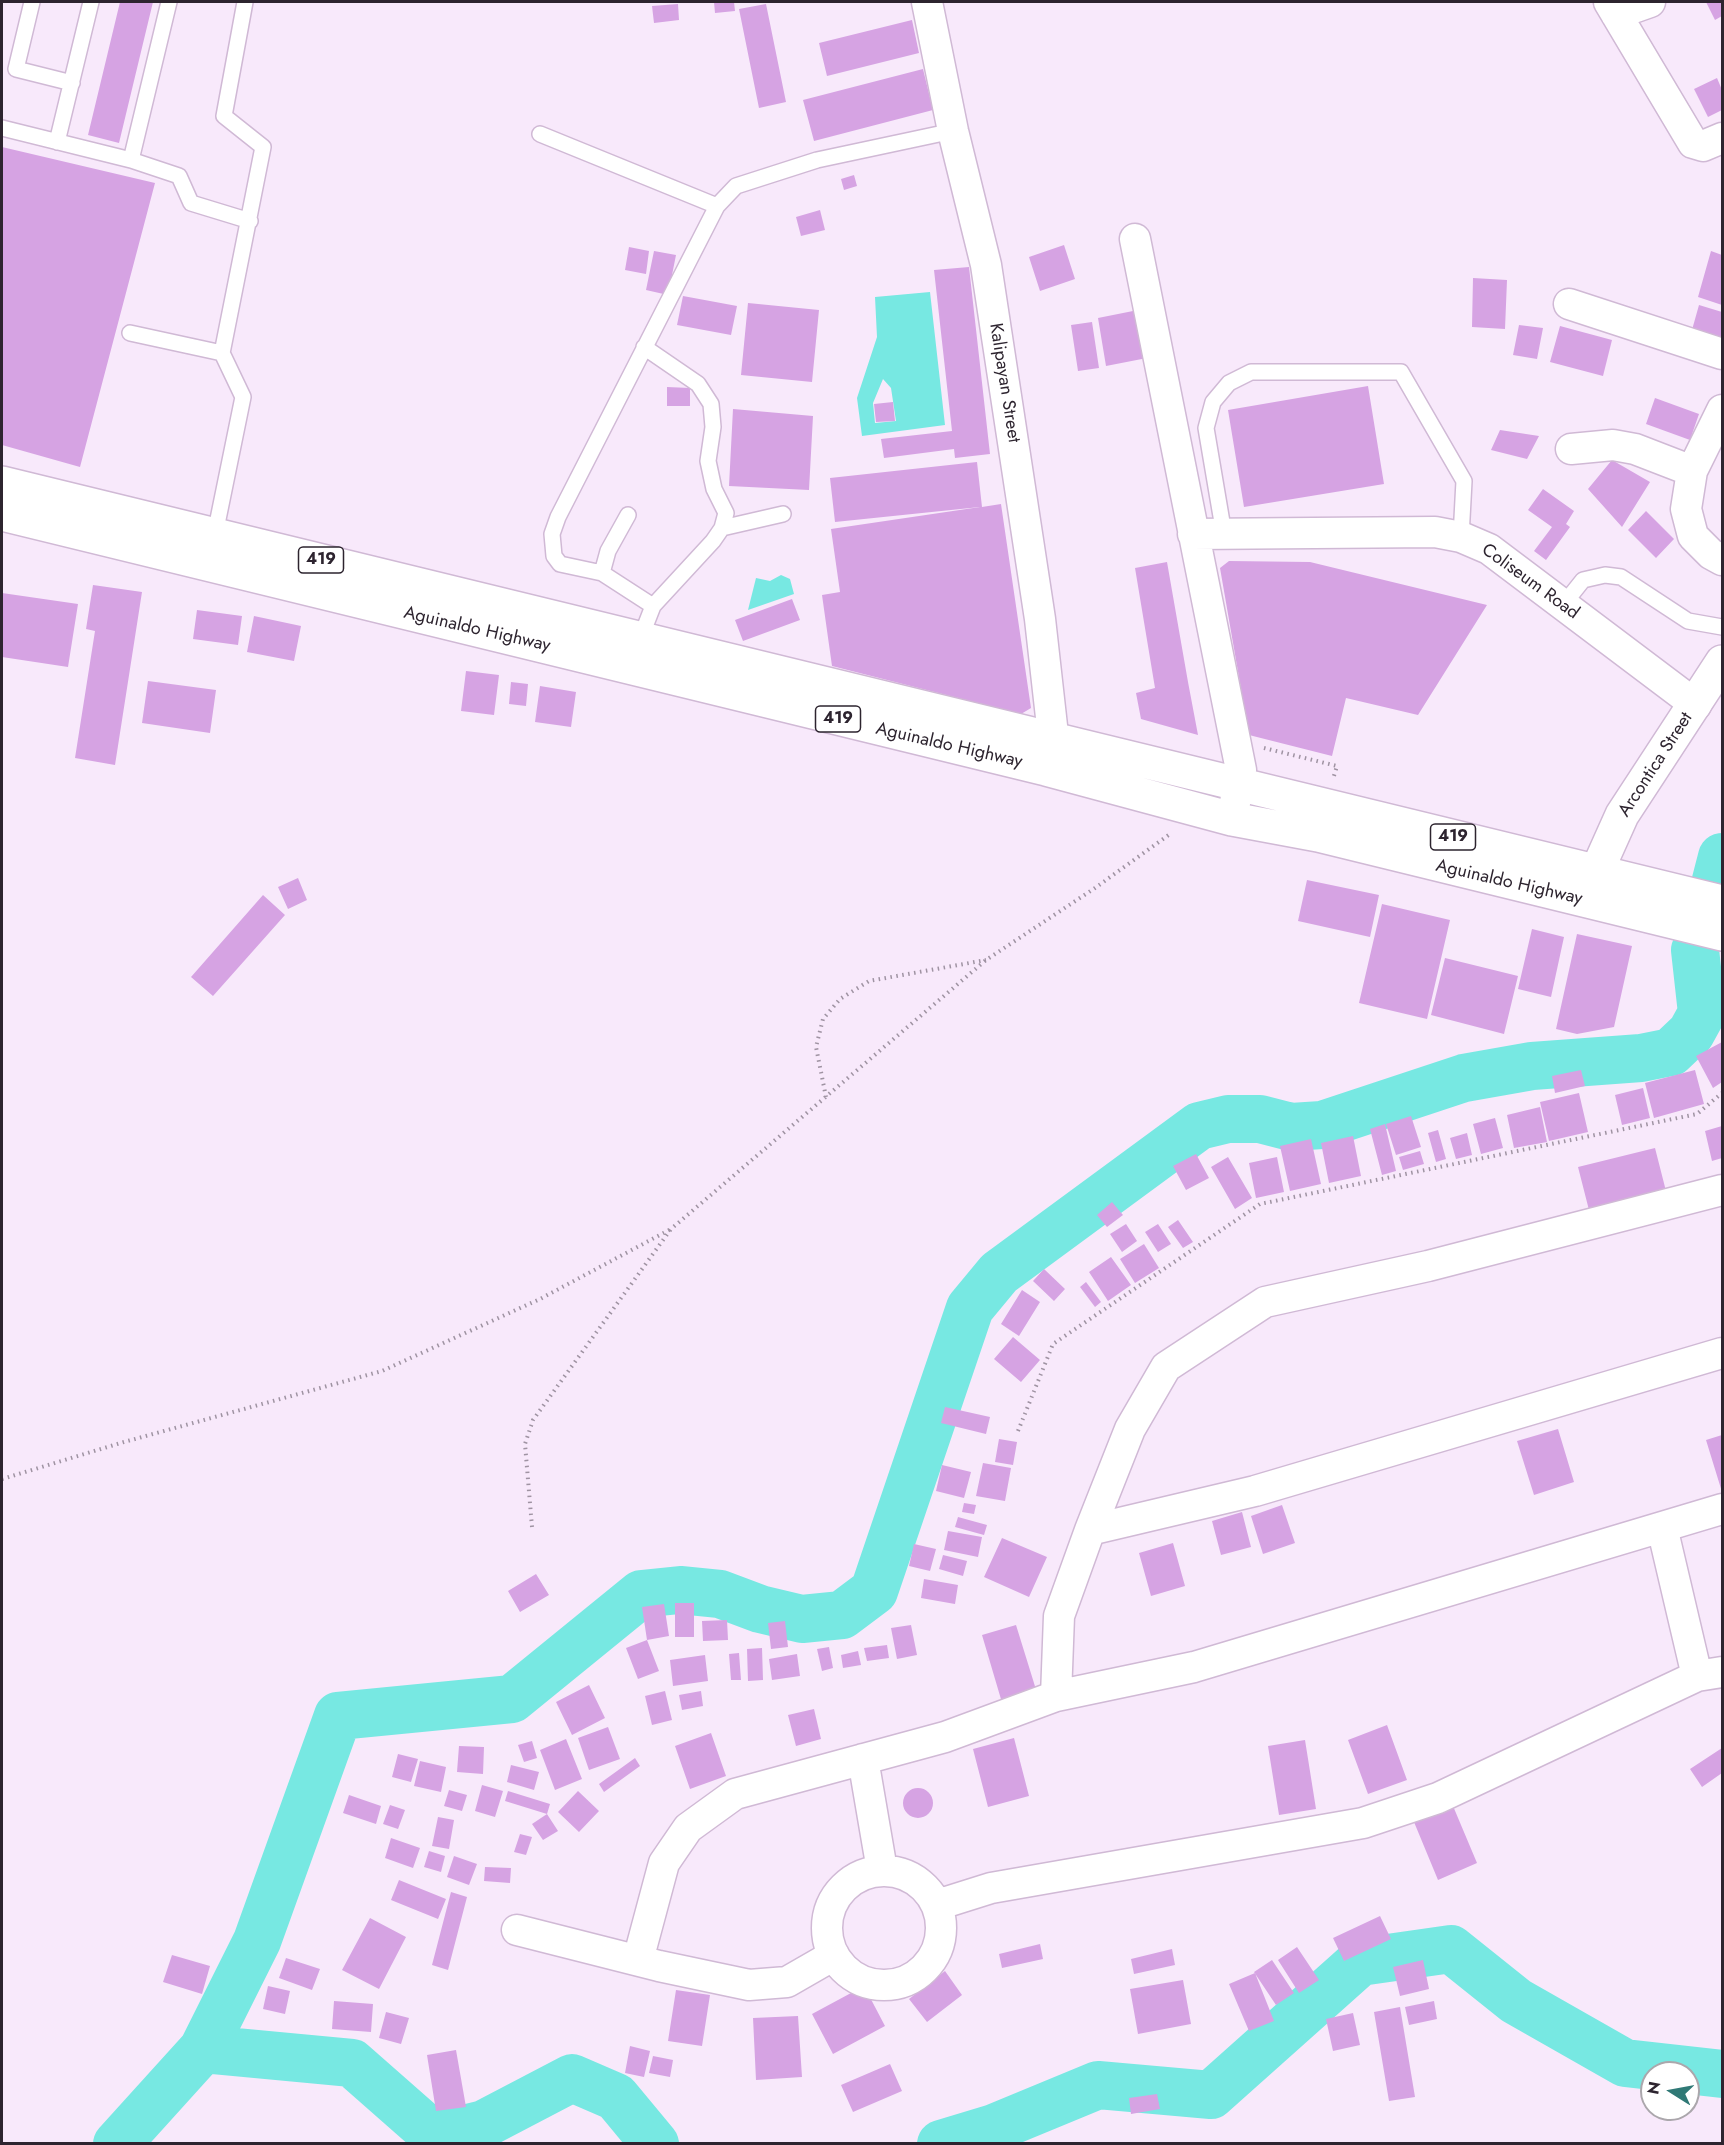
<!DOCTYPE html>
<style>
body{margin:0}
#map{position:relative;width:1724px;height:2145px;overflow:hidden;background:#f8e9fb;font-family:Jost,sans-serif}
canvas{display:block}
.frame{position:absolute;inset:0;border:3px solid #2d242f;pointer-events:none}
.north{position:absolute;left:1640px;top:2061px;width:60px;height:60px;box-sizing:border-box;background:#fff;border:2px solid #aba7ac;border-radius:50%;rotate:281deg;font-size:16px;font-weight:700;line-height:24px;text-align:center;color:#2d242f}
.north::after{content:'';display:block;margin:auto;width:21px;height:27px;background:#307976;clip-path:polygon(50% 0,100% 100%,50% 72%,0 100%)}
</style>
<div id="map">
<canvas width="1724" height="2145"></canvas>
<div class="frame"></div>
<div class="north">N</div>
</div>
<script>
const ctx = document.querySelector('canvas').getContext('2d');
ctx.lineJoin = 'round';
function fillPath(path, color) { ctx.fillStyle = color; ctx.fill(path, 'evenodd'); }
const toPath = rows => new Path2D(rows.map(r => 'M' + r).join(''));
function stroke(path, color, width, dash) { ctx.strokeStyle = color; ctx.lineWidth = width; ctx.lineCap = dash ? 'butt' : 'round'; ctx.setLineDash(dash || []); ctx.stroke(path); }
function drawText(font, color, halo, rows, align = 'center') {
  ctx.font = font + ' Jost,sans-serif'; ctx.lineWidth = 6; ctx.setLineDash([]); ctx.textBaseline = 'middle'; ctx.strokeStyle = halo; ctx.fillStyle = color; for (const [text, x, y, turn = 0] of rows) {
    ctx.save(); ctx.translate(x, y); ctx.rotate((+turn || 0) * Math.PI / 180); ctx.textAlign = isNaN(turn) ? turn : align; if (halo) ctx.strokeText(text, 0, 0); ctx.fillText(text, 0, 0); ctx.restore();
  }
}
fillPath(toPath([
 [930,292,945,425,862,436,857,398,877,337,875,297],
 [883,379,891,388,896,421,875,423,873,403],
 [781,575,790,579,794,594,748,610,756,578,770,581]
]), '#77e8e2');
stroke(toPath([
 [1714,888,1722,857],
 [203,2049,352,2063,435,2136,484,2124,572,2078,616,2097,655,2144],
 [117,2144,203,2049,257,1941,338,1716,512,1699,641,1594,680,1590,720,1594,760,1609,802,1619,842,1615,874,1591,970,1308,999,1273,1199,1126,1228,1119,1260,1119,1291,1127,1322,1125,1464,1078,1532,1066,1641,1058,1671,1052,1691,1033,1702,1013,1695,950],
 [941,2144,994,2128,1098,2085,1211,2095,1360,1962,1451,1949,1516,2001,1625,2063,1722,2074]
]), '#77e8e2', 48);
fillPath(toPath([
 [120,2,153,2,119,143,88,135],
 [714,2,734,2,735,11,715,13],
 [1706,2,1722,2,1722,16,1715,20],
 [678,4,679,20,654,23,652,6],
 [766,4,786,102,759,108,739,9],
 [912,20,919,53,827,76,819,43],
 [923,69,933,110,814,141,803,100],
 [1717,78,1722,90,1722,110,1708,117,1694,89],
 [2,147,155,183,80,467,2,445],
 [854,175,857,186,844,190,841,179],
 [820,210,825,230,801,236,796,217],
 [1064,245,1075,279,1040,291,1029,257],
 [629,247,649,251,646,274,625,270],
 [654,251,676,255,668,295,646,290],
 [1711,251,1722,255,1722,305,1698,297],
 [969,267,990,454,955,458,954,449,884,458,881,439,952,431,934,270],
 [1473,278,1507,280,1505,329,1472,327],
 [683,296,737,306,731,335,677,325],
 [748,303,819,310,812,382,741,375],
 [1699,305,1722,312,1722,347,1690,337],
 [1138,310,1147,358,1106,366,1098,318],
 [1092,322,1099,368,1078,371,1071,325],
 [1519,325,1543,328,1537,359,1513,355],
 [1560,326,1612,340,1603,376,1550,362],
 [1368,386,1384,484,1244,507,1228,410],
 [667,387,690,388,690,406,667,406],
 [1655,398,1699,414,1690,440,1646,424],
 [893,402,895,421,876,422,874,404],
 [733,409,813,416,809,490,729,486],
 [1500,430,1539,436,1527,459,1491,450],
 [1612,460,1650,482,1622,527,1588,489],
 [977,462,982,507,1001,504,1031,708,1021,714,832,666,822,595,840,592,831,529,980,507,835,522,830,478],
 [1543,489,1574,511,1566,524,1570,527,1546,560,1534,551,1552,527,1528,510],
 [1646,511,1674,539,1656,558,1628,530],
 [1229,561,1310,562,1487,605,1418,715,1346,698,1332,756,1249,735,1220,568],
 [1167,562,1188,682,1198,735,1141,719,1136,693,1155,688,1135,568],
 [93,585,142,592,115,765,75,758,95,631,86,629],
 [2,593,78,604,68,667,2,657],
 [792,599,800,620,743,641,735,620],
 [197,610,242,616,238,645,193,639],
 [254,616,301,626,294,661,247,652],
 [466,671,499,675,494,715,461,711],
 [148,681,216,690,210,733,142,723],
 [511,682,528,684,526,706,509,704],
 [540,686,576,692,571,727,535,722],
 [298,878,307,900,288,909,278,887],
 [1307,880,1379,895,1370,937,1298,921],
 [263,895,285,915,213,996,191,977],
 [1382,904,1450,920,1427,1019,1359,1003],
 [1532,929,1564,937,1551,997,1518,989],
 [1577,934,1632,946,1614,1027,1577,1034,1556,1029],
 [1445,958,1518,976,1504,1034,1431,1015],
 [1722,1042,1722,1082,1713,1088,1696,1056],
 [1581,1070,1585,1086,1555,1093,1552,1076],
 [1695,1070,1704,1104,1654,1118,1645,1083],
 [1643,1088,1650,1118,1622,1125,1615,1095],
 [1579,1093,1588,1132,1549,1141,1540,1102],
 [1540,1107,1547,1142,1514,1148,1507,1115],
 [1411,1116,1421,1147,1396,1155,1386,1124],
 [1495,1118,1503,1148,1481,1154,1473,1124],
 [1385,1124,1396,1171,1382,1175,1370,1129],
 [1722,1126,1722,1158,1712,1161,1705,1131],
 [1438,1130,1446,1159,1436,1162,1428,1133],
 [1467,1133,1472,1155,1456,1159,1450,1138],
 [1353,1136,1361,1176,1329,1183,1321,1143],
 [1311,1139,1321,1184,1290,1191,1280,1146],
 [1655,1148,1667,1195,1590,1214,1578,1167],
 [1420,1151,1424,1164,1403,1170,1399,1157],
 [1196,1154,1209,1178,1186,1190,1173,1166],
 [1228,1157,1252,1198,1235,1209,1211,1167],
 [1277,1157,1284,1192,1256,1198,1249,1163],
 [1112,1202,1123,1215,1107,1227,1097,1215],
 [1178,1220,1193,1242,1183,1248,1168,1227],
 [1126,1224,1137,1241,1122,1252,1110,1234],
 [1158,1224,1171,1244,1158,1252,1145,1232],
 [1144,1244,1159,1268,1135,1283,1120,1259],
 [1111,1257,1131,1285,1108,1301,1089,1272],
 [1044,1269,1065,1289,1054,1301,1033,1281],
 [1086,1282,1101,1302,1095,1307,1080,1287],
 [1022,1290,1040,1302,1019,1336,1001,1324],
 [1013,1337,1040,1360,1021,1382,994,1359],
 [945,1407,990,1417,986,1434,941,1423],
 [1558,1429,1574,1482,1534,1495,1517,1441],
 [1722,1435,1722,1492,1706,1440],
 [999,1439,1017,1442,1013,1465,995,1462],
 [983,1463,1011,1468,1005,1501,976,1496],
 [942,1465,971,1472,964,1498,936,1491],
 [964,1503,976,1505,974,1514,962,1512],
 [1282,1505,1295,1543,1263,1554,1251,1516],
 [1242,1512,1251,1547,1221,1555,1212,1521],
 [958,1517,987,1525,984,1535,955,1527],
 [948,1531,982,1537,978,1557,944,1550],
 [1002,1538,1047,1557,1029,1597,984,1577],
 [1173,1543,1185,1586,1151,1596,1139,1553],
 [914,1544,936,1549,930,1571,909,1566],
 [943,1555,967,1561,963,1576,939,1569],
 [536,1574,549,1595,520,1612,508,1591],
 [924,1579,958,1585,955,1604,921,1598],
 [675,1603,694,1603,694,1637,675,1637],
 [664,1604,669,1636,647,1640,659,1671,638,1679,626,1648,647,1640,642,1607],
 [727,1620,728,1640,703,1641,702,1621],
 [785,1621,788,1647,771,1649,768,1623],
 [911,1625,917,1655,897,1659,891,1628],
 [1016,1625,1038,1696,1003,1706,982,1635],
 [887,1645,889,1658,867,1661,864,1648],
 [829,1647,833,1668,822,1671,817,1649],
 [762,1648,763,1680,748,1681,747,1649],
 [858,1651,861,1665,843,1668,841,1655],
 [739,1653,741,1680,731,1680,729,1654],
 [797,1654,800,1676,772,1680,769,1659],
 [705,1655,708,1681,673,1686,670,1660],
 [589,1685,605,1718,572,1735,556,1702],
 [665,1691,672,1720,652,1725,645,1696],
 [701,1691,703,1706,682,1710,679,1695],
 [814,1709,821,1739,796,1746,788,1715],
 [1387,1725,1407,1780,1368,1794,1348,1740],
 [608,1727,620,1759,589,1770,578,1738],
 [711,1733,726,1776,690,1789,675,1746],
 [1014,1738,1029,1796,988,1807,973,1749],
 [566,1739,582,1779,555,1790,540,1750],
 [1305,1740,1316,1809,1279,1815,1268,1746],
 [532,1741,537,1758,524,1762,518,1745],
 [459,1746,484,1747,483,1774,457,1772],
 [1722,1748,1722,1773,1702,1787,1690,1769],
 [398,1754,418,1759,411,1782,392,1777],
 [635,1758,640,1766,604,1792,599,1784],
 [420,1761,446,1767,441,1792,414,1786],
 [511,1765,539,1772,534,1790,507,1782],
 [482,1785,503,1791,495,1817,475,1811],
 '903 1803a15 15 0 1 1 30 0a15 15 0 1 1-30 0Z',
 [449,1790,467,1795,462,1811,444,1806],
 [508,1791,550,1804,547,1814,505,1801],
 [578,1791,599,1811,579,1832,558,1812],
 [349,1795,381,1806,376,1824,343,1813],
 [390,1805,405,1810,398,1829,383,1824],
 [1453,1806,1477,1863,1438,1880,1414,1822],
 [547,1814,558,1831,543,1840,532,1824],
 [438,1817,454,1820,449,1849,432,1846],
 [520,1834,532,1837,526,1855,514,1852],
 [391,1838,420,1848,413,1868,385,1858],
 [429,1851,445,1856,441,1872,424,1867],
 [454,1856,477,1864,469,1885,447,1877],
 [485,1867,511,1868,510,1883,484,1881],
 [399,1880,446,1899,438,1919,391,1900],
 [451,1892,467,1897,448,1970,432,1965],
 [1380,1916,1391,1939,1344,1961,1333,1938],
 [370,1918,406,1937,379,1989,342,1970],
 [1040,1944,1043,1959,1002,1968,999,1954],
 [1297,1947,1319,1980,1299,1993,1278,1960],
 [1172,1949,1175,1965,1134,1974,1131,1959],
 [172,1955,210,1966,202,1994,163,1982],
 [286,1958,320,1969,312,1990,279,1978],
 [1272,1960,1294,1993,1276,2005,1254,1972],
 [1423,1960,1429,1989,1400,1996,1393,1967],
 [945,1971,962,1995,927,2022,909,1999],
 [1255,1973,1274,2021,1249,2031,1229,1984],
 [1183,1980,1191,2024,1138,2034,1130,1989],
 [268,1986,290,1991,285,2014,263,2009],
 [864,1986,885,2026,833,2054,812,2014],
 [676,1990,710,1995,702,2046,668,2041],
 [334,2001,373,2004,371,2032,332,2029],
 [1434,2001,1437,2019,1409,2025,1405,2007],
 [1400,2007,1415,2097,1389,2101,1374,2012],
 [386,2012,409,2018,401,2044,379,2038],
 [1353,2013,1360,2045,1333,2051,1326,2019],
 [798,2016,802,2077,756,2080,753,2018],
 [630,2046,650,2051,644,2077,625,2073],
 [456,2050,466,2107,436,2111,427,2055],
 [653,2056,673,2060,670,2077,649,2073],
 [890,2064,902,2091,853,2112,841,2085],
 [1157,2094,1160,2109,1131,2114,1129,2098]
]), '#d6a3e3');
const lane = toPath([
 [32,2,16,69,72,83],
 [2,128,131,160,179,176,191,203,250,221],
 [540,134,717,206],
 [57,142,91,2],
 [131,160,169,2],
 [130,333,222,353],
 [628,515,608,551,602,573,653,606],
 [722,528,783,514],
 [215,534,243,397,222,353,263,147,224,116,245,2],
 [1224,534,1206,428,1213,402,1229,383,1251,372,1401,372,1464,481,1461,537],
 [602,573,560,564,554,556,552,534,558,517,717,206,736,186,817,160,953,131],
 [1563,605,1583,580,1605,575,1621,577,1688,621,1722,627],
 [639,642,653,606,713,541,722,528,726,513,714,489,708,461,713,427,711,404,698,384,644,347]
]);
const street = toPath([
 [927,2,953,131,986,265,1040,619,1052,726,1047,761],
 [1609,2,1693,143,1703,146,1722,138],
 [1616,14,1650,2],
 [1135,239,1241,770,1232,819],
 [1569,304,1722,354],
 [1722,410,1692,471,1686,509,1693,536,1711,554,1722,560],
 [1571,449,1613,445,1635,449,1692,471],
 [1193,534,1435,532,1461,537,1489,549,1696,705],
 [1662,1527,1697,1676],
 [1090,1530,1130,1429,1166,1367,1265,1302,1428,1266,1722,1190],
 [1056,1696,1059,1616,1090,1530,1255,1491,1722,1353],
 [863,1759,882,1870],
 '827 1928a57 57 0 1 1 114 0a57 57 0 1 1-114 0Z',
 [937,1905,991,1888,1363,1823,1438,1798,1697,1676,1722,1672],
 [517,1930,659,1966,749,1985,787,1982,834,1955],
 [638,1960,664,1863,688,1828,735,1794,945,1737,1056,1696,1194,1667,1722,1509]
]);
const secondary = toPath([
 [1596,873,1622,815,1722,662]
]);
const highway = toPath([
 [2,483,1722,902],
 [2,514,1046,769,1232,819,1318,835,1722,934]
]);
stroke(lane, '#d0b9d5', 18);
stroke(street, '#d0b9d5', 33);
stroke(secondary, '#d0b9d5', 36);
stroke(highway, '#d0b9d5', 36);
stroke(toPath([
 [1264,748,1337,766,1333,779],
 [826,1097,816,1047,823,1019,840,999,869,981,986,960],
 [1018,1431,1053,1344,1260,1204,1697,1114,1722,1093],
 [2,1479,124,1442,382,1371,540,1299,671,1229],
 [532,1527,525,1444,533,1420,671,1229,986,960,1095,888,1170,834]
]), '#9f93a2', 4, [1.5, 4.5]);
stroke(lane, '#fff', 15);
stroke(street, '#fff', 30);
stroke(secondary, '#fff', 33);
stroke(highway, '#fff', 33);
for (const [x, y, w] of [
 [321,560,45],
 [838,719,45],
 [1453,837,45]
]) { const box = new Path2D(); box.roundRect(x - w / 2, y - 13, w, 26, 4.5); ctx.fillStyle = '#fff'; ctx.fill(box); stroke(box, '#2d242f', 1.5); }
drawText('bold 16px', '#2d242f', null, [
 ["419",321,560],
 ["419",838,719],
 ["419",1453,837]
]);
drawText('18px', '#2d242f', '#fff', [
 ["Kalipayan Street",1004,383,81],
 ["Coliseum Road",1530,582,36],
 ["Aguinaldo Highway",477,630,13],
 ["Aguinaldo Highway",949,746,13],
 ["Arcontica Street",1656,765,-57],
 ["Aguinaldo Highway",1509,883,13]
]);
</script>
